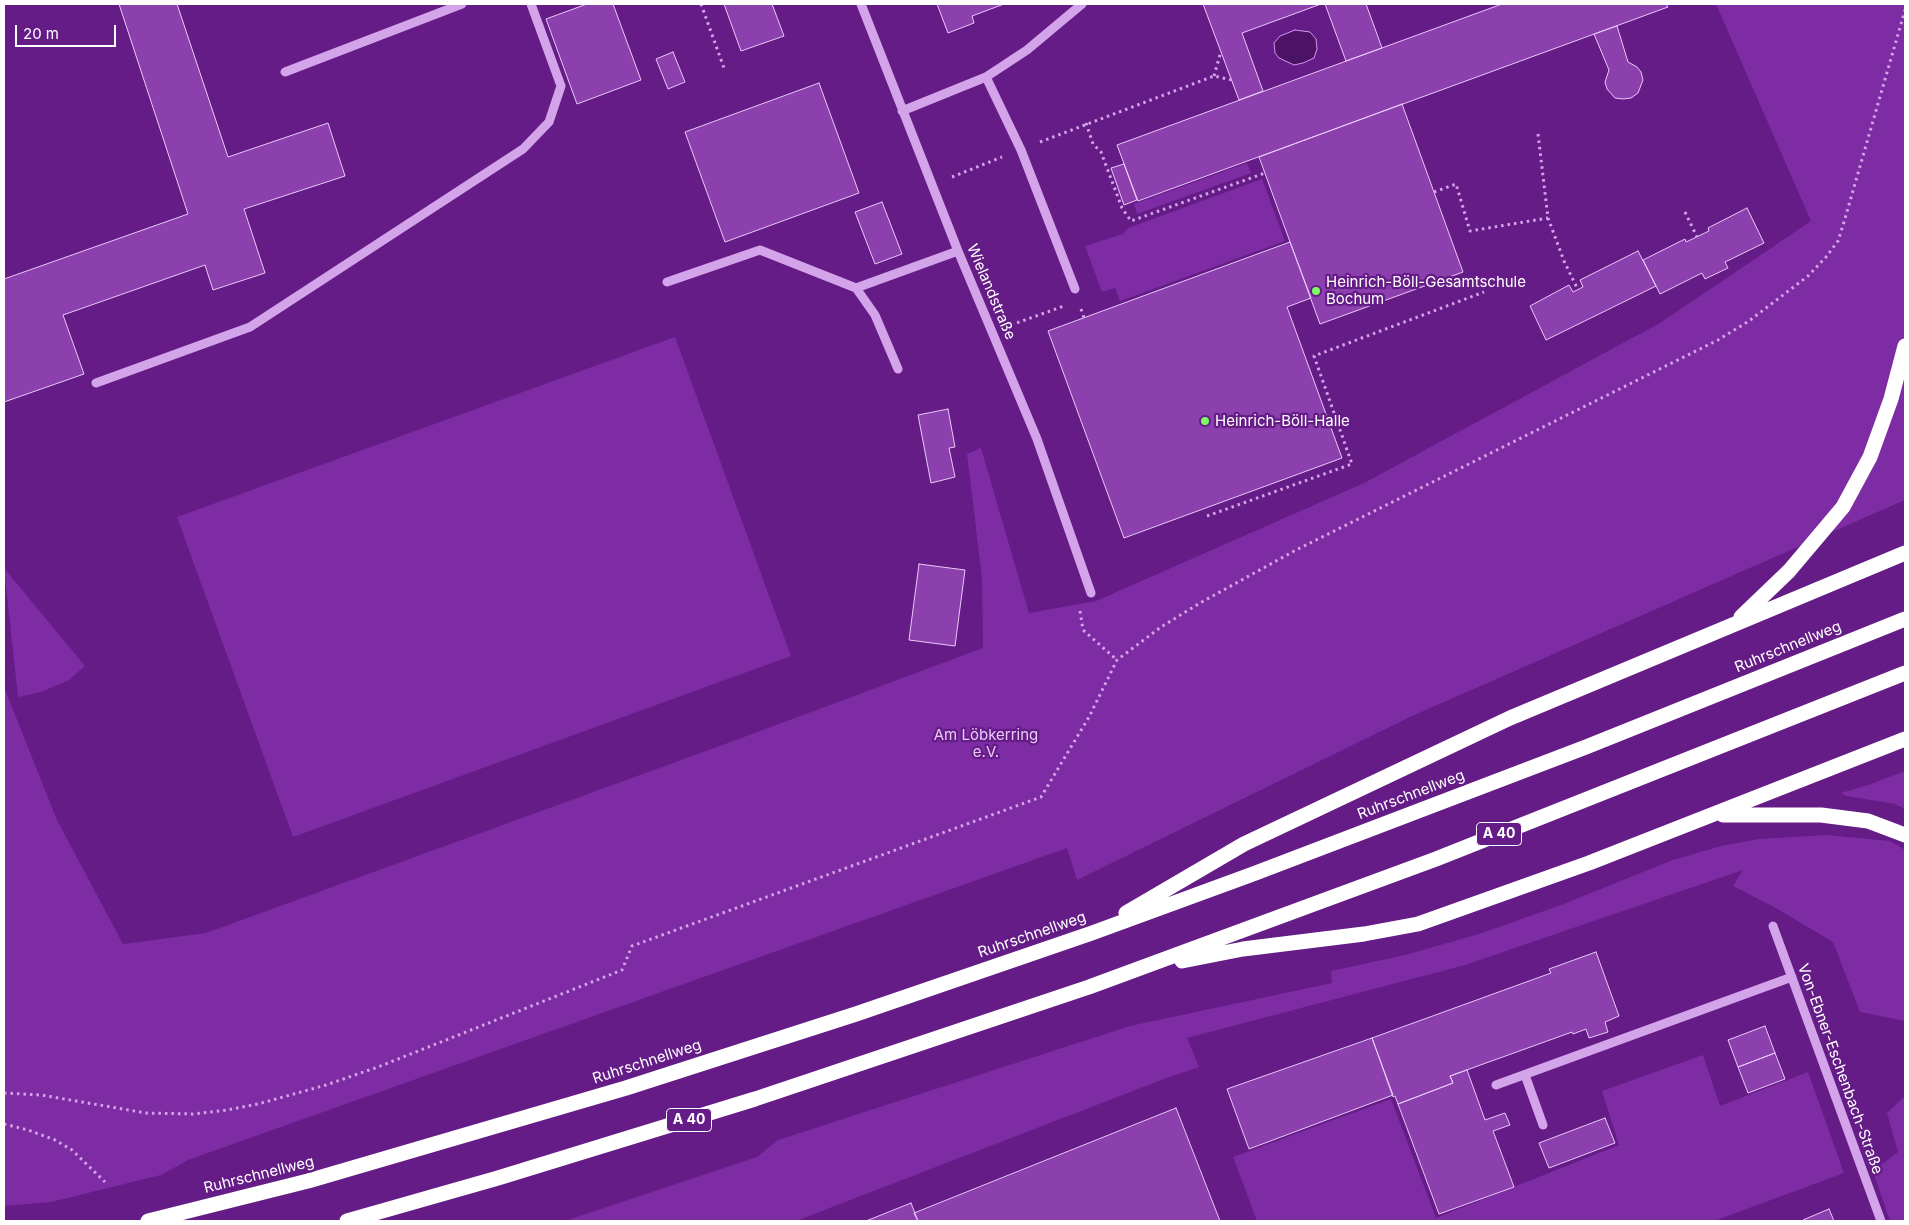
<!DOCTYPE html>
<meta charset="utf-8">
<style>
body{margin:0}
#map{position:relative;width:1909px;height:1225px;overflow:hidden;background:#651c87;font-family:Inter,sans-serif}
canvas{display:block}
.frame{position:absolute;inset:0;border:5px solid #fff;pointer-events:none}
.scale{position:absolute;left:15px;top:25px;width:101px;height:22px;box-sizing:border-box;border:2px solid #fff;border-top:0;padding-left:6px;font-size:15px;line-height:18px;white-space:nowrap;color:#fff;-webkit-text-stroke:4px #651c87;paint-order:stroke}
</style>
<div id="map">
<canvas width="1909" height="1225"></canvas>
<div class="frame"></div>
<div class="scale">20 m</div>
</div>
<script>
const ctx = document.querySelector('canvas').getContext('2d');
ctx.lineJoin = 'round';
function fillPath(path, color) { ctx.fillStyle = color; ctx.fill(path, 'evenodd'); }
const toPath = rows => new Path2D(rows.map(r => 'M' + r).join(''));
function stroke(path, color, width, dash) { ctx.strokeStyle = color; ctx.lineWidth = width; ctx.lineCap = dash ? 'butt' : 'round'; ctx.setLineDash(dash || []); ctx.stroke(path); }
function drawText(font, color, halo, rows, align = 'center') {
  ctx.font = font + ' Inter,sans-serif'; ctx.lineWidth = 4.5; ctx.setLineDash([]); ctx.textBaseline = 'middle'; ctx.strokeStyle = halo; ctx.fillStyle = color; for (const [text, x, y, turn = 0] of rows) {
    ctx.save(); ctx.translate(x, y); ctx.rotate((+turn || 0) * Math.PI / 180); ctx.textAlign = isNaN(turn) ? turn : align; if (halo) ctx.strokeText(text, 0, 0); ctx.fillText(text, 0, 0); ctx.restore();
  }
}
fillPath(toPath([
 [1716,4,1905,4,1905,500,1412,716,1077,880,1067,848,188,1160,161,1175,51,1202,4,1206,4,687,57,820,123,944,206,933,717,747,983,648,982,578,967,454,981,448,1029,613,1096,601,1364,483,1660,323,1811,221],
 [1247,163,1251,173,1137,214,1134,204],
 [1262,179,1285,241,1120,301,1115,288,1102,292,1085,246,1123,234,1128,228],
 [675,337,791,656,293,837,177,517],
 [4,568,85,666,69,680,41,692,18,697],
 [1905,771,1905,809,1895,804,1846,796,1841,793,1871,784],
 [1826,835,1890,841,1905,850,1905,1021,1860,1012,1833,942,1774,907,1733,886,1743,870,1465,965,1187,1038,1199,1067,1164,1079,796,1221,565,1221,757,1157,778,1140,1130,1026,1332,983,1331,971,1405,955,1479,934,1561,905,1673,860,1721,846,1759,839],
 [1703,1055,1720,1106,1808,1072,1844,1173,1714,1221,1257,1221,1233,1157,1391,1099,1436,1218,1619,1145,1602,1091],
 [1905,1096,1905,1221,1890,1221,1873,1171,1898,1152,1887,1113]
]), '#7d2ca3');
const water = toPath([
 [1295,30,1310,32,1316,39,1317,49,1314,58,1303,63,1294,65,1279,58,1275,53,1274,43,1280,36,1295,30]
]);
fillPath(water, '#4c1265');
stroke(water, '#d097ed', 1);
const building = toPath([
 [119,4,177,4,228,157,328,123,345,176,244,209,265,273,213,290,205,265,63,315,84,374,4,402,4,279,188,214,119,4],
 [587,4,613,4,641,80,577,104,546,19,587,4],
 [724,4,772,4,784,36,741,51,724,4],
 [937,4,1004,4,972,16,974,23,948,33,937,4],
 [1203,4,1321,4,1242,33,1263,91,1239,100,1203,4],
 [1325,4,1366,4,1382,48,1346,61,1325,4],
 [1502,4,1666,4,1668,7,1138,201,1117,145,1502,4],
 [1617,26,1628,62,1637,67,1641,72,1643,80,1638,93,1631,98,1623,99,1615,98,1607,89,1605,82,1609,70,1594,34,1617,26],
 [673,52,685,82,668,89,656,59,673,52],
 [819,83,859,193,725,242,685,132,819,83],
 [1402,104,1463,272,1320,324,1259,157,1402,104],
 [1124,164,1137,200,1124,205,1111,168,1124,164],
 [882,202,902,254,875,264,855,212,882,202],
 [1747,208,1764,243,1725,262,1728,268,1705,279,1702,273,1660,294,1643,260,1685,239,1686,242,1709,231,1708,228,1747,208],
 [1290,242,1311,298,1287,307,1342,458,1124,538,1048,331,1290,242],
 [1638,251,1656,286,1546,340,1530,306,1569,285,1573,292,1583,287,1580,280,1638,251],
 [948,409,955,447,949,448,955,477,931,483,918,415,948,409],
 [919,564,965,570,955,646,909,640,919,564],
 [1596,952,1619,1016,1605,1022,1608,1032,1589,1038,1586,1029,1573,1034,1572,1032,1450,1076,1453,1083,1398,1104,1395,1096,1393,1097,1372,1038,1551,973,1549,969,1596,952],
 [1765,1026,1775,1053,1738,1067,1728,1040,1765,1026],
 [1372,1038,1393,1095,1249,1149,1227,1089,1372,1038],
 [1775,1053,1785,1079,1748,1093,1738,1067,1775,1053],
 [1467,1070,1485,1120,1505,1113,1510,1125,1493,1131,1514,1187,1439,1214,1398,1104,1453,1083,1450,1076,1467,1070],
 [1176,1108,1220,1221,918,1221,914,1213,1176,1108],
 [1605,1118,1615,1143,1549,1168,1539,1143,1605,1118],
 [911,1203,918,1221,866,1221,911,1203],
 [1829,1209,1834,1221,1804,1221,1803,1220,1829,1209]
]);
fillPath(building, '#8b40ae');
stroke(building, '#e9c9f8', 1);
stroke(toPath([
 [701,4,724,68],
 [1214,76,1221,51],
 [1086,123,1093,144,1101,152,1122,208,1131,221,1265,173],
 [1538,134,1548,218,1564,261,1578,290],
 [1040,142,1214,76,1232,80],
 [952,177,1002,157],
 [1434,192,1456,184,1470,231,1548,218],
 [1685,212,1697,237],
 [1081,309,1084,318],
 [1011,325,1064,306],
 [1207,516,1352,464,1314,356,1484,292],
 [1080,611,1083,630,1117,660],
 [4,1093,41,1095,146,1113,193,1114,227,1110,258,1104,326,1085,378,1067,622,970,632,946,1041,797,1089,717,1117,660,1161,627,1200,603,1296,550,1718,340,1749,321,1808,276,1826,257,1838,241,1844,222,1905,10],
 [4,1124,28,1130,55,1140,72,1150,105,1182]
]), '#d4a4eb', 3, [2.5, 4]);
stroke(toPath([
 [861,4,958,251,1037,439,1091,593],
 [285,72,462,4],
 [986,77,1021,150,1075,289],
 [902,111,986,77,1027,50,1082,4],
 [667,282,760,250,856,288,958,251],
 [856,288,875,315,898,369],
 [96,383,250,327,523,149,549,122,561,86,531,4],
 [1773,926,1881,1221],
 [1525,1075,1543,1125],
 [1496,1085,1792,977]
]), '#d4a4eb', 9);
stroke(toPath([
 [1741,617,1789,571,1843,507,1870,457,1891,399,1905,346],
 [1723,815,1821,815,1868,821,1905,835],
 [1126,913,1244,844,1510,718,1905,553],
 [1182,961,1243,949,1364,934,1418,924,1589,863,1905,739],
 [148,1221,308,1181,626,1088,856,1014,1092,933,1253,874,1586,747,1905,619],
 [347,1221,498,1178,755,1099,1089,987,1436,859,1905,673]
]), '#fff', 15);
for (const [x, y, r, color] of [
 [1316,291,5,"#7bfc61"],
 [1205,421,5,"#7bfc61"]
]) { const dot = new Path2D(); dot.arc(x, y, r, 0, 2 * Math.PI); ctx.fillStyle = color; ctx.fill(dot); stroke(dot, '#651c87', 2); }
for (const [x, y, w] of [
 [1499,834,45],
 [689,1120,45]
]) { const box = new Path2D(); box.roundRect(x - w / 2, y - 11.5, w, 23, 4); ctx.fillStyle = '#651c87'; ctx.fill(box); stroke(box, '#fff', 1); }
drawText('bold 14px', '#fff', null, [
 ["A 40",1499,834],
 ["A 40",689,1120]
]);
drawText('15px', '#fff', '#651c87', [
 ["Heinrich-Böll-Gesamtschule",1326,282],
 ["Bochum",1326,299],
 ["Heinrich-Böll-Halle",1215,421]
], 'left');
drawText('15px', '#fff', '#651c87', [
 ["Wielandstraße",991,292,67],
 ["Ruhrschnellweg",1788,647,-22],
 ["Ruhrschnellweg",1411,795,-21],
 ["Ruhrschnellweg",1032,935,-19],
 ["Ruhrschnellweg",647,1062,-18],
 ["Von-Ebner-Eschenbach-Straße",1840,1069,70],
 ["Ruhrschnellweg",259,1175,-14]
]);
drawText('15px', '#e9c9f8', '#651c87', [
 ["Am Löbkerring",986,735],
 ["e.V.",986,752]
]);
</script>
